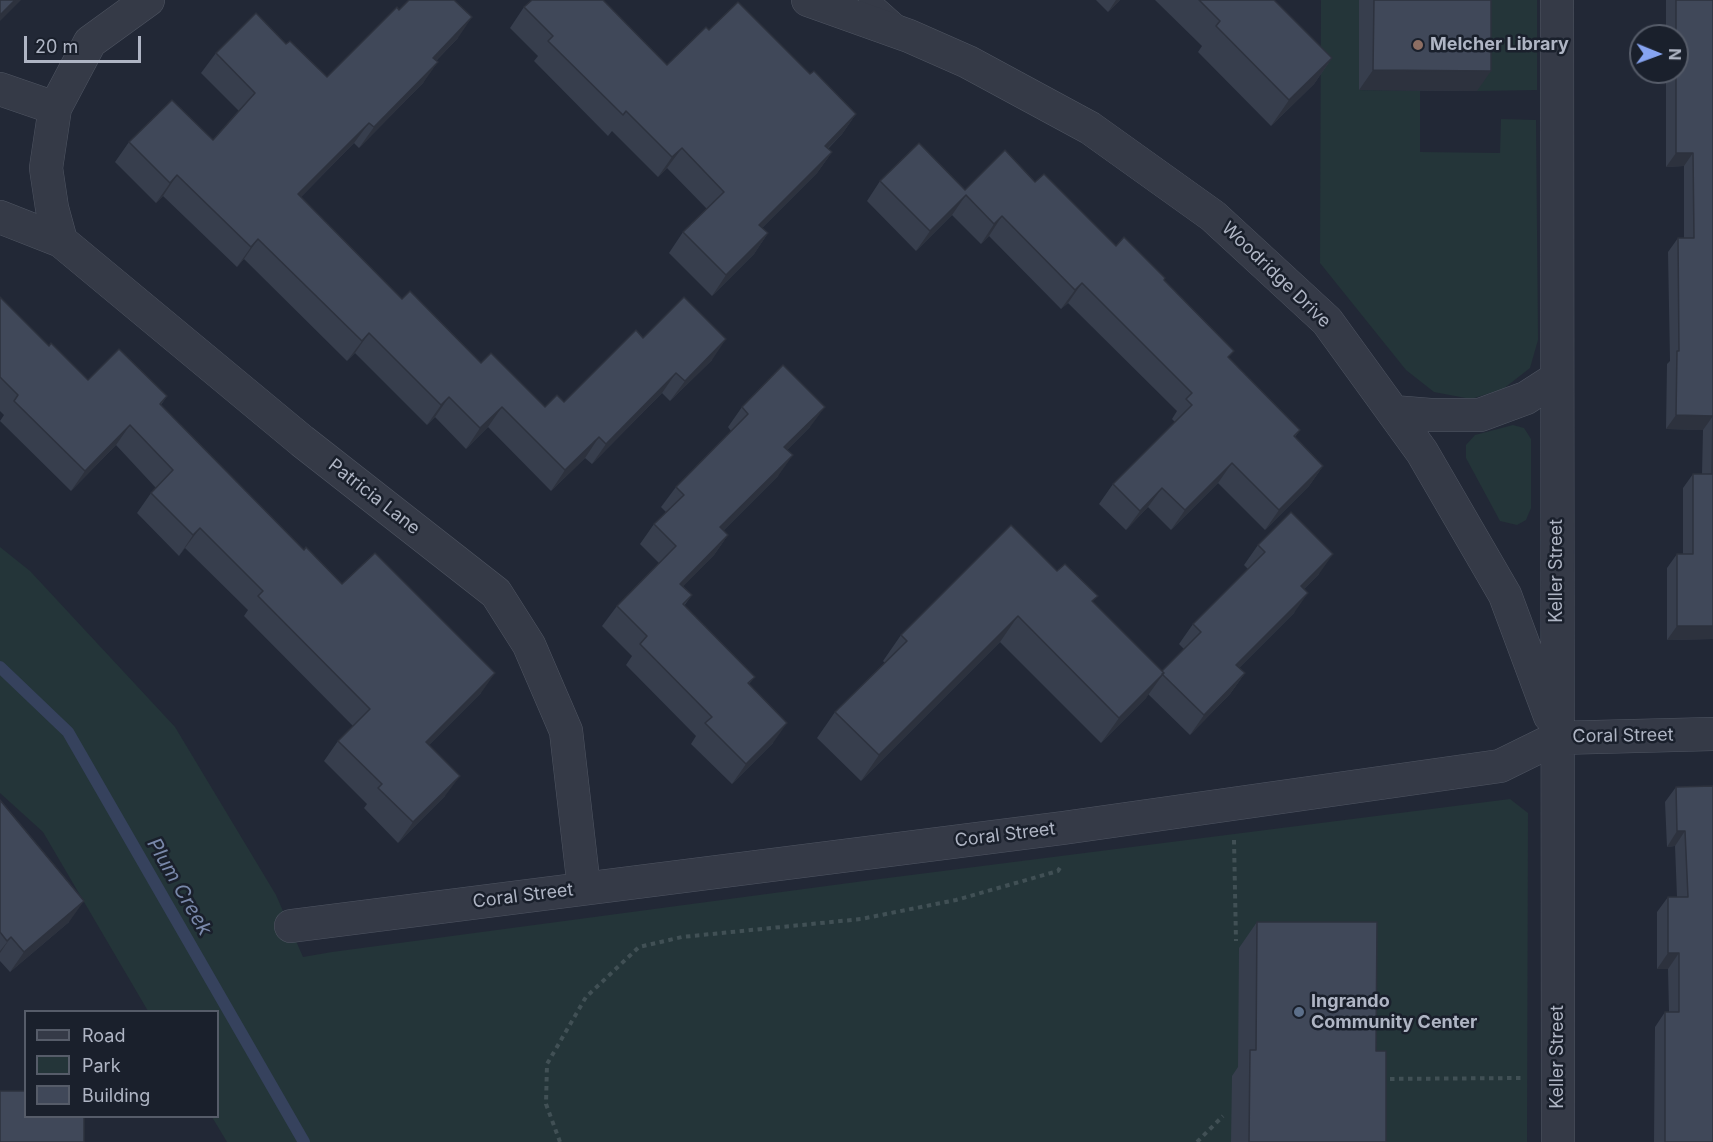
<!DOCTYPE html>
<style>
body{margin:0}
#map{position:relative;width:1713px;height:1142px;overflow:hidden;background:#222836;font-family:Inter,sans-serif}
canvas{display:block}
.legend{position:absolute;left:24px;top:1010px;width:195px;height:108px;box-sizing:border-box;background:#1a202c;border:2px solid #565c69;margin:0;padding:8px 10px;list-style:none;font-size:18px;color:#afb5c4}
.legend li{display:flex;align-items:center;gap:12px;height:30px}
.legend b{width:30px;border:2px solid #565c69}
.north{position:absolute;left:1629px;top:24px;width:60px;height:60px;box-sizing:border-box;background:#1a202c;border:2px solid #565c69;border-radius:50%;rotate:91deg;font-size:16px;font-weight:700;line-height:24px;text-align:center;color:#afb5c4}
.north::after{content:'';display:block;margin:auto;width:21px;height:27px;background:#87a4f1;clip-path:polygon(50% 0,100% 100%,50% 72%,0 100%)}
.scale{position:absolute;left:24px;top:36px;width:117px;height:27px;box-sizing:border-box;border:3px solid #afb5c4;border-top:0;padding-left:8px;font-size:18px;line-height:21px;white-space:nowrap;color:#afb5c4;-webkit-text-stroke:4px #1a202c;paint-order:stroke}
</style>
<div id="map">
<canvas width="1713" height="1142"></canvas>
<ul class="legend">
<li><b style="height:8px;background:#353a47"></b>Road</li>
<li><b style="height:16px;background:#243539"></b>Park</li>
<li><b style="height:16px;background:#404859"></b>Building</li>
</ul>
<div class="north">N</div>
<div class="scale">20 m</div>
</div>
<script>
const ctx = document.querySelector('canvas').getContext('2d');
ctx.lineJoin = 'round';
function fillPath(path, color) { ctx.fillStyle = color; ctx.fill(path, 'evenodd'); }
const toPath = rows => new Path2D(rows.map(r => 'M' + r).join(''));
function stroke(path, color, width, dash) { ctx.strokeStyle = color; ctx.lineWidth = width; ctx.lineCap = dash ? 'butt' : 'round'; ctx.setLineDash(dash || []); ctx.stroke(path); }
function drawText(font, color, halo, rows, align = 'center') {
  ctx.font = font + ' Inter,sans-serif'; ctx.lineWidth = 5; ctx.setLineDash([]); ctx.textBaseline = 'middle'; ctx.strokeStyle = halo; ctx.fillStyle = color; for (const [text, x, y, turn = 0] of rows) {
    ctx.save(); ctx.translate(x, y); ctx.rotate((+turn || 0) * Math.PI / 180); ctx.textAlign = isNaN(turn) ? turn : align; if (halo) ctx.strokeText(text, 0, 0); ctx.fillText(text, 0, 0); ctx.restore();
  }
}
fillPath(toPath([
 [1321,0,1359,0,1359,90,1420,91,1420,152,1500,153,1501,119,1536,120,1538,340,1530,368,1503,389,1471,399,1434,392,1406,370,1320,263],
 [1477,0,1537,0,1537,90,1477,91],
 [1513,425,1524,428,1531,439,1531,508,1526,520,1517,525,1500,521,1466,458,1466,445,1475,435],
 [0,547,30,571,175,727,276,895,303,957,332,952,864,881,1510,799,1528,813,1527,1142,227,1142,212,1117,218,1116,218,1012,148,1011,43,832,0,793]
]), '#243539');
stroke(toPath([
 [0,667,68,732,304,1142]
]), '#36425d', 12);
const lane = toPath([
 [869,0,896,24]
]);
const street = toPath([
 [808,0,909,36,968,62,1090,128,1213,216,1327,321,1422,452,1505,595,1550,716],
 [1557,0,1558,1142],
 [0,89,55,108],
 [0,217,61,241,302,441,496,593,529,645,566,731,584,888],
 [61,241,52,208,46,168,55,108,90,42,148,0],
 [1393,412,1430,415,1480,415,1526,398,1557,378],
 [291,926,1063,828,1500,766,1557,738,1713,734]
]);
stroke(lane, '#4f5562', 21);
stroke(street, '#4f5562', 34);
stroke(toPath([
 [1234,840,1236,941],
 [1381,1079,1521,1078],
 [560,1142,546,1104,547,1064,586,997,639,947,682,937,861,919,956,900,1058,871,1061,866],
 [1197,1142,1223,1116]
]), '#415055', 4, [4.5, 4.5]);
stroke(lane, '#353a47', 20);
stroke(street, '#353a47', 33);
fillPath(toPath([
 [1096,0,1120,0,1108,12],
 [1155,0,1274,0,1332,58,1314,84,1271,126,1198,52,1202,46],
 [1359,0,1491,0,1477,91,1359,90],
 [1666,0,1713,0,1713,639,1667,640,1667,568,1677,554,1683,554,1683,488,1693,474,1702,474,1703,430,1666,429,1667,364,1670,361,1668,252,1678,238,1684,238,1684,166,1666,167,1666,72,1677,72,1677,36,1666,36],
 [524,7,667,65,709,30,810,74,856,114,842,134,828,149,832,152,817,173,762,228,768,233,754,254,712,296,669,253,683,232,707,209,667,168,658,177,612,131,608,136,534,61,538,56,510,28],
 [399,10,458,38,436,61,423,83,359,148,354,143,301,197,402,299,481,363,545,407,564,402,643,338,712,360,670,401,662,393,592,464,585,458,551,491,488,427,466,449,435,417,427,425,355,353,347,361,244,259,237,267,163,196,156,203,115,162,129,142,213,140,239,111,201,73,216,53,286,44,327,77],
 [880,181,965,190,1035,182,1116,246,1164,280,1229,358,1300,430,1295,437,1323,466,1309,486,1265,530,1218,483,1171,530,1148,507,1126,530,1099,504,1113,484,1175,422,1172,419,1177,411,1068,303,1061,309,989,236,981,244,952,215,916,251,867,201],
 [0,297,49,346,88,380,167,396,161,405,304,550,342,584,481,693,429,745,445,796,398,843,364,808,367,804,324,761,338,741,353,726,244,616,248,610,185,548,179,556,137,513,151,493,156,488,116,445,71,491,0,421,4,415,0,411],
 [742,407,810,427,787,450,778,476,723,531,728,535,714,555,683,586,692,595,684,606,755,677,749,684,773,743,732,784,691,744,696,736,626,665,632,656,602,626,617,606,659,563,640,544,654,524,666,512,661,507,676,487,731,431,728,427],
 [1258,545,1319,574,1304,589,1294,613,1239,668,1245,673,1230,694,1190,735,1148,694,1146,698,1101,743,1000,642,861,781,817,738,835,712,885,663,883,661,901,635,1057,571,1093,602,1162,671,1184,649,1179,644,1193,624,1248,569,1244,565],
 [1713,786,1713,1142,1654,1142,1655,1027,1665,1012,1669,1012,1668,969,1657,969,1657,912,1668,897,1677,897,1675,846,1667,847,1665,802,1676,787],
 [0,800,69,922,10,972,0,961],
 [1257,922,1376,1051,1386,1142,1231,1142,1232,1076,1238,1067,1239,948]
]), '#373e4d');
fillPath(toPath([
 [15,0,21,0,0,21,0,15],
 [1116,0,1120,0,1108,12],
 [472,17,458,38,419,78,433,58],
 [1332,58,1314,84,1271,126,1289,100],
 [438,62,423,83,359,148,374,127],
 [1373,70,1491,71,1477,91,1359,90],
 [856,114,842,134,810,166,825,146],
 [369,123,354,143,284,214,298,194],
 [682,148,667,168,658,177,672,157],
 [832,152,817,173,745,245,759,225],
 [1676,153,1693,153,1684,166,1666,167],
 [177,175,163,196,156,203,170,183],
 [966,195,952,215,916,251,930,231],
 [1002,216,989,236,981,244,994,224],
 [768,233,754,254,712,296,726,275],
 [258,239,244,259,237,267,251,247],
 [1082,283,1068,303,1061,309,1075,290],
 [369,333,355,353,347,361,362,341],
 [726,339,712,360,670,401,685,381],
 [676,373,662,393,592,464,606,444],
 [449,397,435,417,427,425,441,405],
 [502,407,488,427,466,449,480,428],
 [825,407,810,427,770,467,784,447],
 [1676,415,1713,416,1703,430,1666,429],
 [130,425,116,445,71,491,85,471],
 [599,437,585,458,551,491,565,470],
 [793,455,778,476,706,548,720,527],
 [1232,463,1218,483,1171,530,1185,510],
 [1323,466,1309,486,1265,530,1279,510],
 [1162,488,1148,507,1126,530,1140,511],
 [200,528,179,556,193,535],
 [728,535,714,555,666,604,680,584],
 [1333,554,1319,574,1287,606,1301,586],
 [1308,593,1294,613,1222,685,1236,665],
 [1018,616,1000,642,861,781,879,755],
 [1677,626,1713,626,1713,639,1667,640],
 [495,673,481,693,412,762,426,742],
 [1164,673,1146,698,1101,743,1119,718],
 [1245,673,1230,694,1190,735,1204,715],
 [787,723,773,743,732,784,746,764],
 [460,776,445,796,398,843,413,822],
 [1677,831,1685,831,1675,846,1667,847],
 [84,901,69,922,10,972,24,952],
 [11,937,0,953,0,951],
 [1668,953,1679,953,1668,969,1657,969]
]), '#2d323e');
const building = toPath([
 [0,0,15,0,0,15,0,0],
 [409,0,454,0,472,17,433,58,438,62,374,127,369,123,298,194,402,299,410,291,481,363,491,353,545,407,557,395,564,402,636,330,643,338,684,297,726,339,685,381,676,373,606,444,599,437,565,470,502,407,480,428,449,397,441,405,369,333,362,341,258,239,251,247,177,175,170,183,129,142,172,100,213,140,255,93,216,53,256,13,286,44,290,41,327,77,397,7,399,10,409,0],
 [532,0,603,0,667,65,706,27,709,30,738,2,810,74,814,71,856,114,825,146,832,152,759,225,768,233,726,275,683,232,724,192,682,148,672,157,626,111,623,115,548,41,553,36,524,7,532,0],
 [1199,0,1274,0,1332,58,1289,100,1216,26,1220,21,1199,0],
 [1374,0,1491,0,1491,71,1373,70,1374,0],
 [1676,0,1713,0,1713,626,1677,626,1677,554,1693,554,1693,474,1712,474,1713,416,1676,415,1677,351,1679,351,1678,238,1694,238,1693,153,1676,153,1676,72,1677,72,1677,36,1676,36,1676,0],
 [919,143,965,190,1005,150,1035,182,1044,174,1116,246,1124,237,1165,278,1164,280,1234,351,1228,357,1300,430,1294,436,1323,466,1279,510,1232,463,1185,510,1162,488,1140,511,1113,484,1192,405,1186,399,1192,393,1082,283,1075,290,1002,216,994,224,966,195,930,231,880,181,919,143],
 [0,297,49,346,51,343,88,380,119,349,167,396,160,404,304,550,306,547,342,584,375,553,495,673,426,742,460,776,413,822,378,788,382,784,338,741,370,709,258,596,263,591,200,528,193,535,151,493,173,470,130,425,85,471,14,401,18,395,0,377,0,297],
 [783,365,825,407,784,447,793,455,720,527,728,535,680,584,692,595,683,604,755,677,748,683,787,723,746,764,705,723,712,717,640,644,647,636,617,606,676,546,654,524,684,495,676,487,748,414,742,407,783,365],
 [1291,512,1333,554,1301,586,1308,593,1236,665,1245,673,1204,715,1162,674,1164,673,1162,671,1201,632,1193,624,1265,552,1258,545,1291,512],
 [1011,525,1057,571,1065,564,1098,596,1092,601,1164,673,1119,718,1018,616,879,755,835,712,907,641,901,635,1011,525],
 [1713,786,1713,1142,1665,1142,1665,1012,1679,1012,1679,953,1668,953,1668,897,1688,897,1685,831,1677,831,1676,787,1713,786],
 [0,800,84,901,24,952,11,937,7,941,0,932,0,800],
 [1257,922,1377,922,1376,1051,1386,1051,1386,1142,1249,1142,1250,1050,1256,1050,1257,922],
 [0,1091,26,1091,26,1116,84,1116,84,1142,0,1142,0,1091]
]);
fillPath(building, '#404859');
stroke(building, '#2d323e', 1.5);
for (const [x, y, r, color] of [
 [1418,45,6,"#8d6e63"],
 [1299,1012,6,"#5c6f8a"]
]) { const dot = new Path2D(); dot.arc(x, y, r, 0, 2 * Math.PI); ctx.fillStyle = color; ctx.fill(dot); stroke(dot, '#1a202c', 2); }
drawText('bold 18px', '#afb5c4', '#1a202c', [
 ["Melcher Library",1430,45],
 ["Ingrando",1311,1002],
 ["Community Center",1311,1023]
], 'left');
drawText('18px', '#afb5c4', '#1a202c', [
 ["Woodridge Drive",1276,275,44],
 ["Patricia Lane",374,497,38],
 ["Keller Street",1557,571,-90],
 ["Coral Street",1623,736,-1],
 ["Coral Street",1005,835,-7],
 ["Coral Street",523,896,-7],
 ["Keller Street",1558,1057,-90]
]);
drawText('italic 20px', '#7988aa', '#1a202c', [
 ["Plum Creek",179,887,60]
]);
</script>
